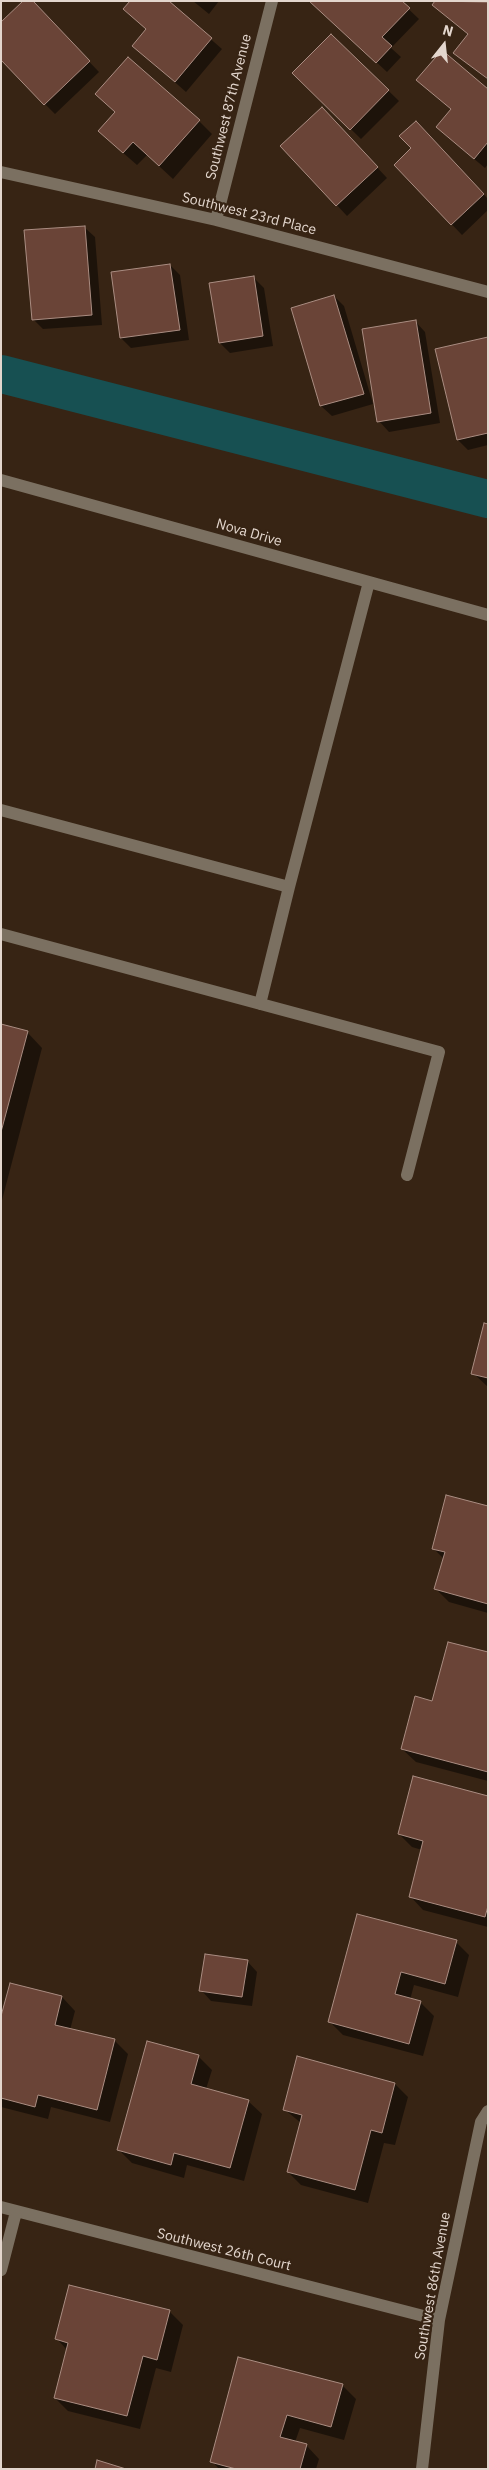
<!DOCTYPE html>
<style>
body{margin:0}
#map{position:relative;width:489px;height:2470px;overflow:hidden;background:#372414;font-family:"IBM Plex Sans",sans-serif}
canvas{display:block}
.frame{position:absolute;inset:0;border:2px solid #e3d6cd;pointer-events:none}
.north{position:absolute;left:419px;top:20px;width:50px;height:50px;-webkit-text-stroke:4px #372414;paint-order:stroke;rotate:16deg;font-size:14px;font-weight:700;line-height:20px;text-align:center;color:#e3d6cd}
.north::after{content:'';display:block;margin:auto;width:18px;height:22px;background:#e3d6cd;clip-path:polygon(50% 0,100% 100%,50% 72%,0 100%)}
</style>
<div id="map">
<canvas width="489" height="2470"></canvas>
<div class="frame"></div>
<div class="north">N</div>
</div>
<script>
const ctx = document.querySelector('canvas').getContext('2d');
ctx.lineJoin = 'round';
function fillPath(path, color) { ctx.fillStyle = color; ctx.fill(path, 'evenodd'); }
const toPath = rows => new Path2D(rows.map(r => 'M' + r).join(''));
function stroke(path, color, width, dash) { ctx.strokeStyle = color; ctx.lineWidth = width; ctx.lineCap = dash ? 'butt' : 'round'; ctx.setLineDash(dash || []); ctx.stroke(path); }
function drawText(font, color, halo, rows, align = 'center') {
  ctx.font = font + ' "IBM Plex Sans",sans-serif'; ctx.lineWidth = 4.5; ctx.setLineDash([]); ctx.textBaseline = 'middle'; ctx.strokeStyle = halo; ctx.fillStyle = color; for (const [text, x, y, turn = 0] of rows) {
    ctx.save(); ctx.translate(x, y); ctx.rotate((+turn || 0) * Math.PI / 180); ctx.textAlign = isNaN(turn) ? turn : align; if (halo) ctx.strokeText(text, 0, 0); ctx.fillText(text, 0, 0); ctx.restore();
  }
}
fillPath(toPath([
 [31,1,99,72,55,114,45,104],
 [167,1,222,49,186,92,134,46],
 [193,1,219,1,209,14],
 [400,1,419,19,391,48,401,57,387,72,318,8],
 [436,1,484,1,488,4,488,80,455,52,469,35,434,5],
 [331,35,399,101,361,139,294,73],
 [418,80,488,91,488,164,485,168,448,137,452,110],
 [332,119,387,178,347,216,282,146],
 [199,121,212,134,173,179,147,155,137,165,113,144],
 [426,132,488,199,488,210,462,235,395,165],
 [84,227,95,237,102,325,43,329,33,319],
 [170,265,180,275,189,340,131,348,121,338],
 [254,278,264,288,273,346,230,353,220,343],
 [334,296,344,306,373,404,332,416,321,406],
 [415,321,425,332,440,423,389,432,379,421],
 [488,338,488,445,468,450,458,440,437,350],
 [1,1026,27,1032,42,1048,1,1204],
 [488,1325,488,1387,473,1373],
 [488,1507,488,1613,449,1602,436,1589,444,1559,433,1548],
 [488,1653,488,1781,416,1762,402,1749,433,1703],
 [488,1797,488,1927,423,1910,410,1896,422,1850,412,1847,399,1834],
 [358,1916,456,1942,469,1955,458,1997,414,1985,410,2000,420,2002,434,2016,423,2056,343,2035,330,2022],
 [247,1961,257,1972,252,2006,211,2001,201,1990],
 [11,1984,62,1997,75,2011,70,2030,115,2041,128,2054,110,2122,51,2107,48,2119,1,2107,1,2022],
 [198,2056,212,2070,206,2089,248,2101,262,2114,244,2181,187,2165,184,2178,132,2163,119,2150],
 [395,2084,408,2097,395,2145,384,2143,368,2203,301,2185,288,2172,301,2123,284,2109],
 [70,2286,170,2312,183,2325,171,2372,156,2368,140,2429,68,2411,55,2398,67,2350,57,2339],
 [239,2358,342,2385,356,2399,344,2440,300,2428,295,2442,306,2445,319,2459,316,2469,219,2469,212,2461]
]), '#0007');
stroke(toPath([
 [1,374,488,499]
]), '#175052', 38);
const building = toPath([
 [23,1,33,1,90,61,44,105,1,60,1,22,23,1],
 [130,1,169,1,212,38,175,82,132,46,146,29,123,9,130,1],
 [309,1,402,1,410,8,382,37,392,46,376,63,309,1],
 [435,1,488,2,488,79,453,53,468,34,432,5,435,1],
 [331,34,389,90,350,130,292,73,331,34],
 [442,50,488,89,488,142,474,159,436,127,451,109,416,80,442,50],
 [128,57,200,120,159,166,133,142,123,153,98,131,115,112,95,94,128,57],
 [322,107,378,167,336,206,280,146,322,107],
 [416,121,484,194,451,225,394,165,411,148,399,136,416,121],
 [85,226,92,315,32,320,24,230,85,226],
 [170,264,180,330,120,338,111,272,170,264],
 [254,276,263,336,219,343,209,283,254,276],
 [334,295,364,394,320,406,291,308,334,295],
 [416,320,431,413,377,422,362,329,416,320],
 [488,337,488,433,457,440,435,349,488,337],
 [1,1024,28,1031,1,1132,1,1024],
 [484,1323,488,1324,488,1378,471,1374,484,1323],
 [446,1495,488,1506,488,1604,434,1589,445,1552,432,1549,446,1495],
 [448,1642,488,1652,488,1772,401,1749,415,1696,432,1701,448,1642],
 [413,1776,488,1796,488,1906,485,1917,409,1897,423,1841,398,1834,413,1776],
 [357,1914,457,1940,445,1984,401,1972,395,1994,421,2001,409,2044,328,2022,357,1914],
 [205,1954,248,1960,242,1997,199,1991,205,1954],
 [10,1983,62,1996,55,2025,115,2039,97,2110,38,2095,35,2107,1,2098,1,2016,10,1983],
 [147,2041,199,2055,191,2084,249,2100,230,2168,174,2153,171,2165,117,2150,147,2041],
 [297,2056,395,2083,382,2133,371,2130,355,2190,287,2172,302,2115,283,2110,297,2056],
 [69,2285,170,2310,157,2360,143,2356,127,2416,54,2398,68,2343,55,2339,69,2285],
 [238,2357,343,2384,331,2427,287,2415,280,2437,307,2444,300,2469,236,2469,210,2462,238,2357],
 [97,2460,126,2469,95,2469,97,2460]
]);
fillPath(building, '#6a4437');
stroke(building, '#aa8d82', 1);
stroke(toPath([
 [1,172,216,220,488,292],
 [216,220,272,1],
 [1,480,488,615],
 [1,810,289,887,369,582],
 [1,934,439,1052,407,1175],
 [260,1004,289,887],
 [1,2207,439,2320],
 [1,2270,16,2212],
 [422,2469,439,2320,481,2122,488,2111]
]), '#7b7061', 12);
drawText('14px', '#e3d6cd', '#372414', [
 ["Southwest 87th Avenue",229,107,-76],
 ["Southwest 23rd Place",249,214,14],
 ["Nova Drive",249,533,16],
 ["Southwest 26th Court",224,2250,14],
 ["Southwest 86th Avenue",433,2286,-80]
]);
</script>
